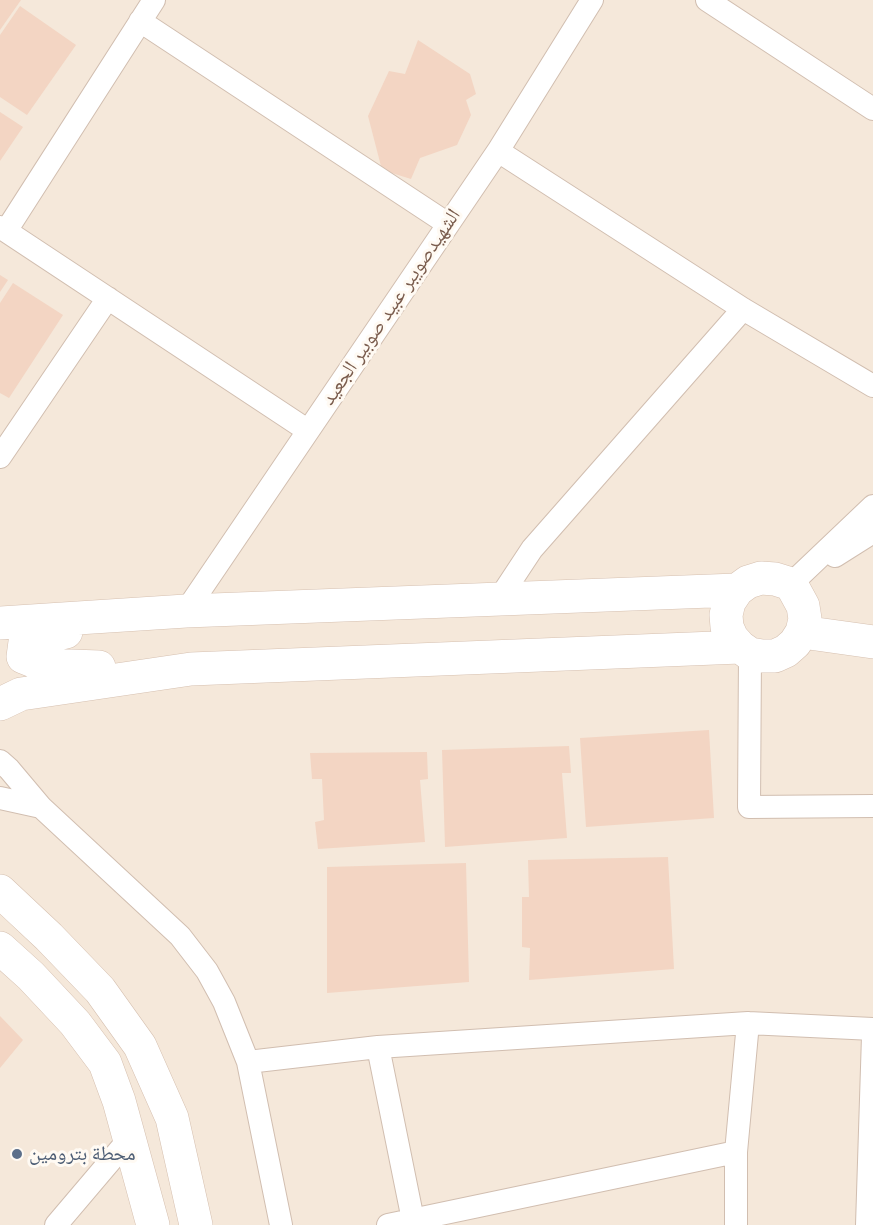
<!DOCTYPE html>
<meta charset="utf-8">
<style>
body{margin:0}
canvas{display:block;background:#fdf6ec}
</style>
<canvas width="873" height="1225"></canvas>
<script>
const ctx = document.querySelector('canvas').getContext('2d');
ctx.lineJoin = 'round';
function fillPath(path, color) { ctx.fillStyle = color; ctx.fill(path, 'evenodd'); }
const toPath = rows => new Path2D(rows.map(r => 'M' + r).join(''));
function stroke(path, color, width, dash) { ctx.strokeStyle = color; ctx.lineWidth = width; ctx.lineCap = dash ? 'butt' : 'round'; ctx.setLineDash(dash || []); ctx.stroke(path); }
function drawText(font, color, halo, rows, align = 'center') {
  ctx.font = font + ' Cabin,"Noto Naskh Arabic",sans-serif'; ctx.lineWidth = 6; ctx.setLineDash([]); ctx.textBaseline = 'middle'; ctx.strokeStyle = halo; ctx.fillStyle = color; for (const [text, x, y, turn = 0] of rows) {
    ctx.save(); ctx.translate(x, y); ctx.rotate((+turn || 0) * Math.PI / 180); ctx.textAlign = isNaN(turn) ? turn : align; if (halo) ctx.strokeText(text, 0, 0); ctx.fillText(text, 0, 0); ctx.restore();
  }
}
fillPath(toPath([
 [0,0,873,0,873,1225,0,1225]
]), '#f5e8da');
fillPath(toPath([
 [0,0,21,0,0,30],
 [20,6,76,45,27,115,0,97,0,35],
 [418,40,470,74,476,94,466,100,471,115,457,145,420,158,411,179,382,170,368,116,389,71,405,74],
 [0,112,23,127,0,161],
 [0,275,8,280,0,292],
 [13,283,63,315,9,398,0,393,0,303],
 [709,730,714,818,586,827,580,738],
 [569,746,571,773,562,773,567,838,445,847,442,750],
 [427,752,428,779,420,780,425,842,318,849,315,822,324,820,322,779,312,779,310,753],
 [668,857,674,969,529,980,530,948,522,947,522,897,529,897,528,860],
 [466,863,469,982,327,993,327,867],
 [0,1016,23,1040,0,1068]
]), '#f3d5c3');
const street = toPath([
 [707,0,873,109],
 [140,21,448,224],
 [498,151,743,309,873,386],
 [0,227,307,430],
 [6,231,154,0],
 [0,457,108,298],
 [835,556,873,532],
 [791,584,873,506],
 [499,599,532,549,743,309],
 [186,611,498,151,592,0],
 [750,654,749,807,873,806],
 [0,761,9,769,41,807,180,936,207,971,224,1002,248,1062,281,1225],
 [0,798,41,807],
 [378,1047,413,1220],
 [248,1062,378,1047,748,1023,873,1029],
 [56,1225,129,1139],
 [388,1225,736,1152],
 [736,1225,736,1152,748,1023],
 [867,1225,873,1036]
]);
const secondary = toPath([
 [761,578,775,579,791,584,803,606,805,619,802,632,795,643,786,651,775,656,762,656,750,654,740,647,732,638,727,627,726,615,729,602,737,590,748,582,761,578],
 [0,623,186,611,737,590],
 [66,632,25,642,23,657,43,665,99,667],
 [802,632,873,642],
 [0,704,21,694,191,669,740,647],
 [0,891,49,937,100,990,140,1046,172,1118,196,1225],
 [0,948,31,976,75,1023,105,1063,119,1101,153,1225]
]);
stroke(street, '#d1beb0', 24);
stroke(secondary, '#d6c0b0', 34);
stroke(street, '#fff', 22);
stroke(secondary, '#fff', 33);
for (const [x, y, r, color] of [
 [17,1154,6,"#5c6f8a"]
]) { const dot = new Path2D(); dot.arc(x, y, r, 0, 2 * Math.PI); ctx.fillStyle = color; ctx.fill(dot); stroke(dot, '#fffaf3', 2); }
drawText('20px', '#7a5c4d', '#fffaf3', [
 ["الشهيدصويبر عبيد صوبير الجعيد",391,307,-56]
]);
drawText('20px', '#4e5e75', '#fffaf3', [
 ["محطة بترومين",29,1154]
], 'left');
</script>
